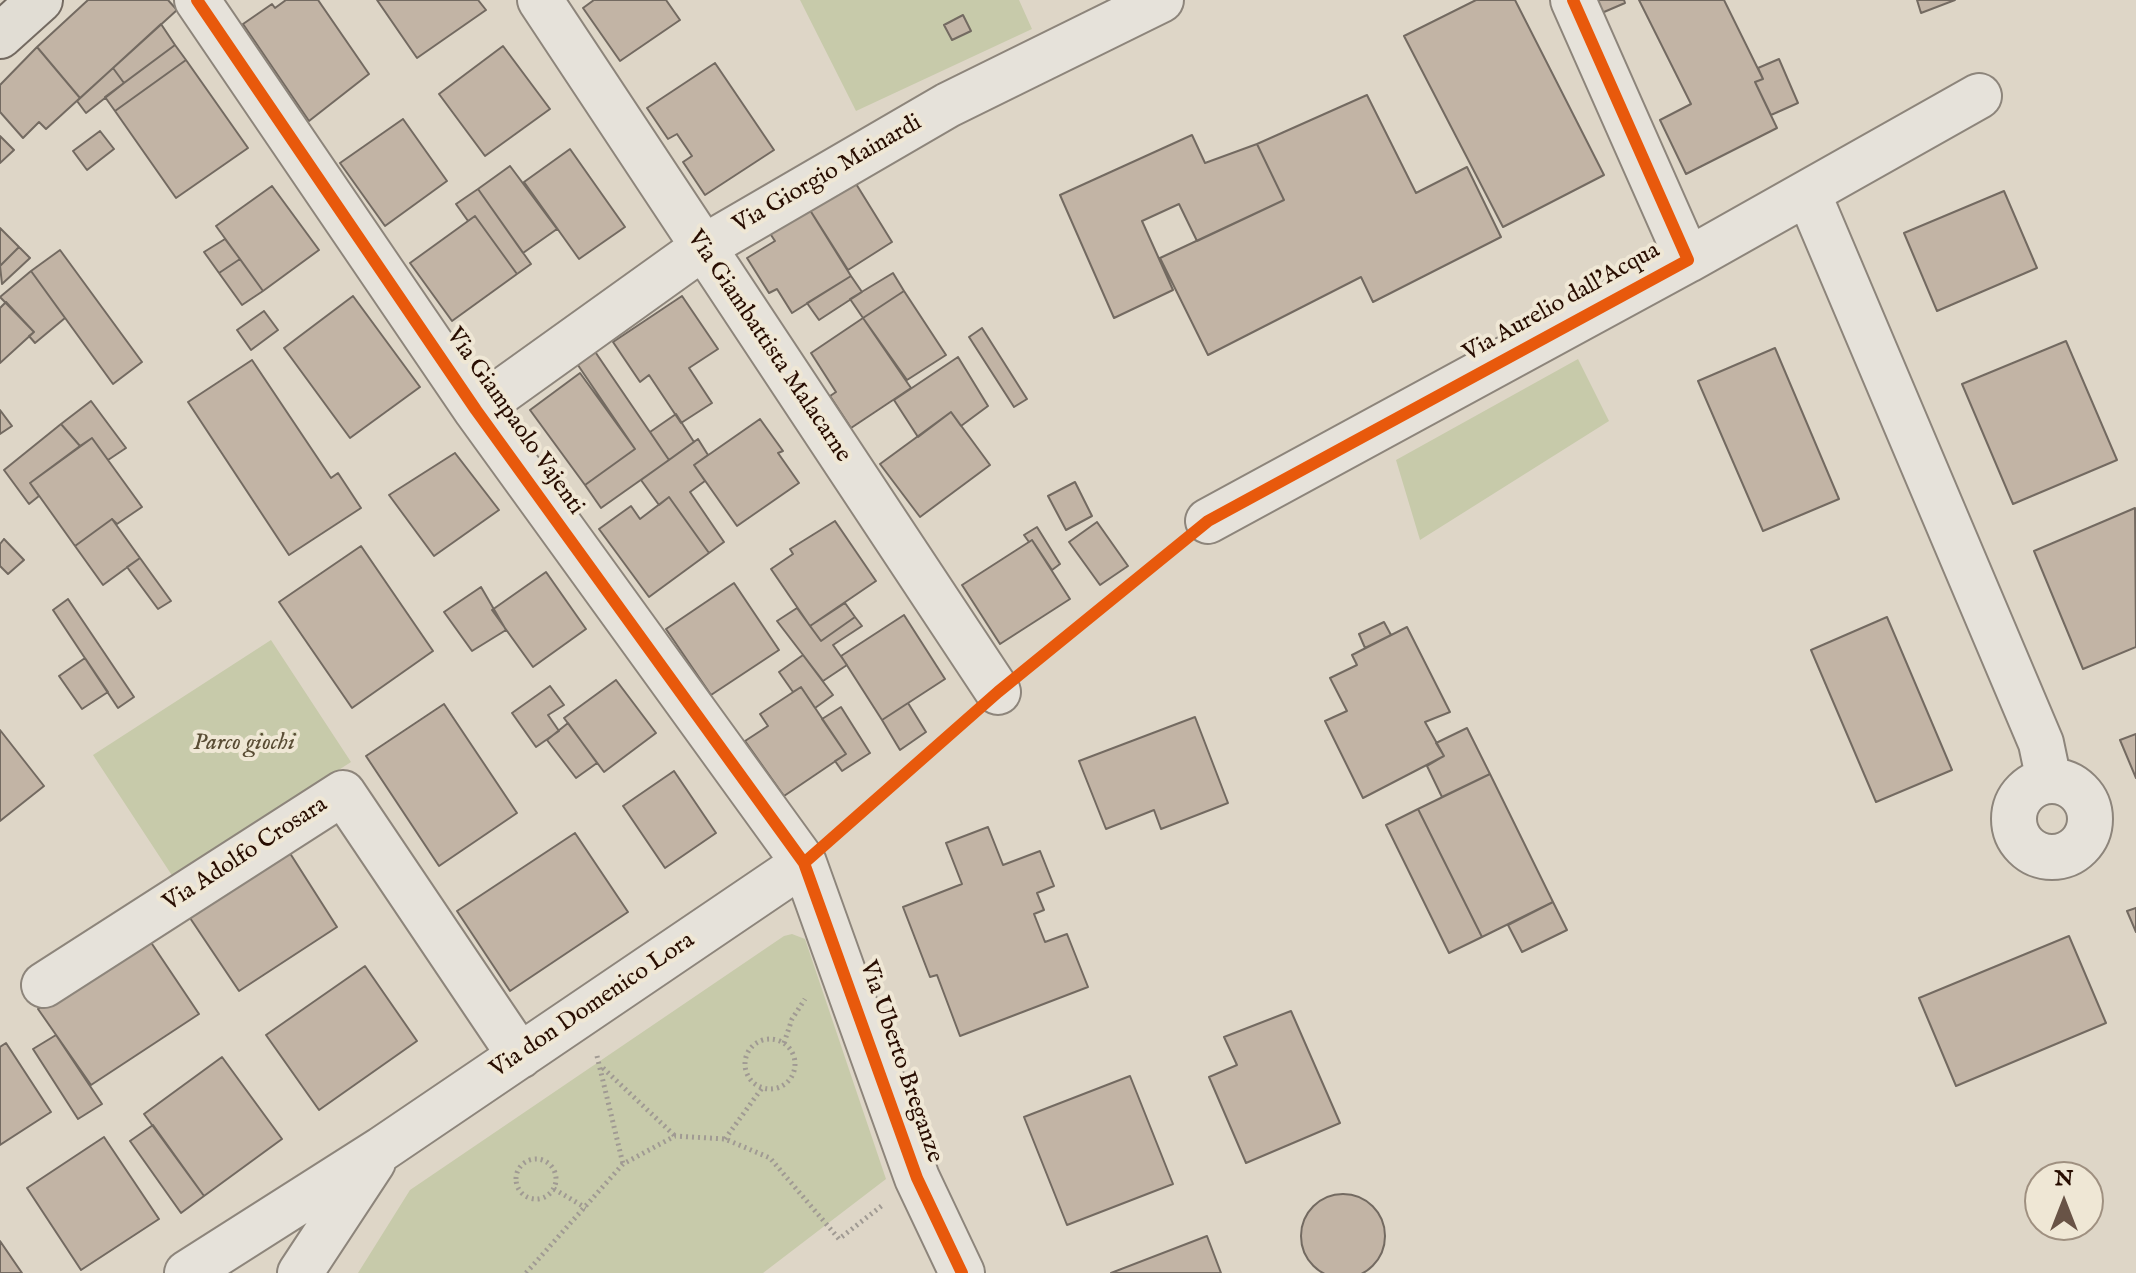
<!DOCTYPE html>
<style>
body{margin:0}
#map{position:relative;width:2136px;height:1273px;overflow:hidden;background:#ded6c7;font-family:"IM FELL English",serif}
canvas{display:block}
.north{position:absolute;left:2024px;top:1161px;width:80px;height:80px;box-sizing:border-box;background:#efe7d5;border:2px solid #9f9080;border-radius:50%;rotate:0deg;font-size:22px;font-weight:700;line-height:32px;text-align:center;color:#280d01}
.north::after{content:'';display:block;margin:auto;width:28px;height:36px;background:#685346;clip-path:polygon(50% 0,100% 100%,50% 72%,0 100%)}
</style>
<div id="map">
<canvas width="2136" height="1273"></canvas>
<div class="north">N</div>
</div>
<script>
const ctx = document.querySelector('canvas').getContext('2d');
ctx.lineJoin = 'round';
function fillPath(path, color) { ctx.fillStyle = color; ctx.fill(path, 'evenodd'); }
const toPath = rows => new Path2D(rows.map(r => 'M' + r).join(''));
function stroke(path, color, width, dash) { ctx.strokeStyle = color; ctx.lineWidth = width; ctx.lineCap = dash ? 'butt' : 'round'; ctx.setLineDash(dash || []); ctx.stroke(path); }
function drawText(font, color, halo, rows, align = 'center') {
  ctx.font = font + ' "IM FELL English",serif'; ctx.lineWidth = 8; ctx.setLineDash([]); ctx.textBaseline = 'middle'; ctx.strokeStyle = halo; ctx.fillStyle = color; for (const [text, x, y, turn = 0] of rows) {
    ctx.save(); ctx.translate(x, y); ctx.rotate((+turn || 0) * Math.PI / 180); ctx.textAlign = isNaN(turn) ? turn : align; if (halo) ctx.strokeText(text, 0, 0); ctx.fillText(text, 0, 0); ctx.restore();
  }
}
fillPath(toPath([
 [800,0,1019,0,1032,29,856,111],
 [1578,359,1609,421,1420,540,1396,460],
 [271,640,351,762,173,877,93,755],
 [792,934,805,939,886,1179,763,1273,358,1273,410,1190,784,936]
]), '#c7caaa');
const building = toPath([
 [88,0,168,0,177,10,80,98,37,47,88,0],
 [286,0,318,0,369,74,309,121,243,24,272,4,275,8,286,0],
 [377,0,478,0,486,10,417,58,377,0],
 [594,0,666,0,680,20,620,61,583,8,594,0],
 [1476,0,1515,0,1604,175,1503,227,1404,36,1476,0],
 [1590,0,1624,0,1625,3,1597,15,1590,0],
 [1639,0,1724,0,1763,79,1755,82,1777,128,1686,174,1660,120,1691,104,1639,0],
 [1917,0,1955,0,1921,13,1917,0],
 [963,15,971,31,952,40,944,25,963,15],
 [161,24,175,45,124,83,113,68,161,24],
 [175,45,186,60,115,111,105,97,175,45],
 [503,46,550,109,485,156,439,94,503,46],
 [37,47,80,98,46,129,39,122,23,138,0,112,0,85,37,47],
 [1779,59,1798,103,1771,115,1755,82,1763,79,1758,68,1779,59],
 [186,60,248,148,176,198,115,111,186,60],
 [715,63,774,150,705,195,683,162,692,156,677,134,668,139,647,108,715,63],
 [113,68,124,83,86,113,77,101,113,68],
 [1367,95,1416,193,1467,167,1501,237,1373,302,1361,277,1208,355,1160,258,1284,200,1257,144,1367,95],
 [403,119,447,181,385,226,340,163,403,119],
 [100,131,114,149,87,170,73,151,100,131],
 [1192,135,1205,163,1257,144,1284,200,1197,241,1179,204,1142,221,1173,290,1114,318,1060,195,1192,135],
 [0,136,14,150,0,163,0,136],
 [570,149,625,227,579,259,524,182,570,149],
 [510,166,557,229,523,253,478,189,510,166],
 [853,179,892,242,848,270,808,207,853,179],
 [272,186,319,250,263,291,216,226,272,186],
 [478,189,531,264,517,274,475,216,468,221,456,204,478,189],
 [2004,191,2037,268,1937,311,1904,233,2004,191],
 [808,207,851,276,792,313,777,289,769,293,747,258,775,241,769,232,808,207],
 [475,216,517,274,452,321,410,263,475,216],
 [0,228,19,247,0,266,0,228],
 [225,239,240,259,219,273,204,252,225,239],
 [19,247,30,258,2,284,0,266,19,247],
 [60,250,142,362,113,384,31,271,60,250],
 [240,259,263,291,242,305,219,273,240,259],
 [31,271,65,318,35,343,29,336,34,332,0,297,31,271],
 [893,273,904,291,863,318,850,299,893,273],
 [851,276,862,292,819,320,807,303,851,276],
 [904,291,946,355,907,380,863,318,904,291],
 [353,296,420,387,350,438,284,348,353,296],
 [682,296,718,349,689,368,712,403,681,423,649,375,640,382,613,342,682,296],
 [6,302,34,332,0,363,0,308,6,302],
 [264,311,278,330,251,350,237,330,264,311],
 [863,318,911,388,851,428,830,396,836,392,811,353,863,318],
 [982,328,1027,399,1014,407,969,337,982,328],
 [585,337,669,460,601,508,585,485,635,449,567,349,585,337],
 [2066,341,2117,460,2013,504,1962,384,2066,341],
 [1775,348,1839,499,1763,531,1698,381,1775,348],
 [958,357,988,406,961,426,951,412,918,437,894,400,958,357],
 [252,360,331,478,338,473,361,508,289,555,188,402,252,360],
 [580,373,635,449,585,485,530,410,580,373],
 [91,401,126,448,108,460,92,438,80,446,61,424,91,401],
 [0,410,12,426,0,434,0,410],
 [951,412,990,465,920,517,880,464,951,412],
 [676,414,694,442,669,460,650,432,676,414],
 [760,419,783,451,778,453,799,483,737,526,694,465,760,419],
 [61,424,80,446,30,483,39,496,29,504,4,470,61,424],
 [92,438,142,507,117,524,112,519,75,546,30,483,92,438],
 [698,439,708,455,694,465,705,481,690,492,724,542,709,553,669,497,659,505,641,480,698,439],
 [455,453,499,510,434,556,389,495,455,453],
 [1075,482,1092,516,1066,530,1048,496,1075,482],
 [669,497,709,553,649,597,599,529,631,506,640,519,669,497],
 [2135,508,2136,647,2083,669,2034,551,2135,508],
 [112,519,140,558,103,585,75,546,112,519],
 [835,521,876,581,810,626,771,569,793,554,790,549,835,521],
 [1097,522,1128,566,1100,585,1069,542,1097,522],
 [1037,527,1060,564,1052,570,1032,540,1029,542,1024,535,1037,527],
 [4,539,24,560,8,574,0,566,0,544,4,539],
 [1032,540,1070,599,1000,644,962,585,1032,540],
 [361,546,433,651,352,708,279,602,361,546],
 [140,558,171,601,158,609,127,567,140,558],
 [546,572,586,629,533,667,492,610,546,572],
 [734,583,779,650,711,695,666,629,734,583],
 [481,587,506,630,472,651,444,612,481,587],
 [68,599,134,697,118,708,53,610,68,599],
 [845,603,855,617,821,641,810,626,845,603],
 [797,608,821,641,855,617,862,626,833,645,847,665,823,681,777,621,797,608],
 [904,615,945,679,882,720,841,656,904,615],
 [1887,617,1952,770,1876,802,1811,650,1887,617],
 [1384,622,1391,635,1365,648,1359,634,1384,622],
 [1407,627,1450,712,1425,722,1444,756,1363,798,1325,721,1347,711,1330,678,1357,665,1352,655,1407,627],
 [803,655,833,695,815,708,801,687,793,692,779,672,803,655],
 [85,658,108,692,82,709,59,676,85,658],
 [616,680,656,733,604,772,564,718,616,680],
 [550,686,564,705,548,715,559,731,536,747,512,713,550,686],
 [801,687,846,754,784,796,745,741,768,726,760,714,801,687],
 [908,703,926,732,900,750,882,720,908,703],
 [444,704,517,813,439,866,366,756,444,704],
 [841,707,870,753,842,771,835,761,846,754,822,719,841,707],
 [1195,717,1228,803,1161,829,1154,810,1106,829,1079,761,1195,717],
 [568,723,597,763,576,778,547,740,568,723],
 [1467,728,1490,774,1442,797,1427,766,1444,756,1436,743,1467,728],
 [0,730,44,786,0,821,0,730],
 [2136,734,2136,778,2120,740,2136,734],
 [674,771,716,833,665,868,623,806,674,771],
 [1490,774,1553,902,1482,937,1418,809,1490,774],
 [1418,809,1482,937,1449,953,1386,825,1418,809],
 [988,827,1003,865,1040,851,1054,886,1037,893,1044,910,1034,914,1045,942,1067,934,1088,987,960,1036,937,975,930,977,903,907,962,884,946,843,988,827],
 [575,833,628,912,510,991,457,911,575,833],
 [286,847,337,927,239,991,186,912,286,847],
 [1553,902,1567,930,1522,952,1508,925,1553,902],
 [2136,908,2136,932,2127,911,2136,908],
 [146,935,199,1014,91,1085,38,1009,146,935],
 [2069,936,2106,1023,1956,1086,1919,998,2069,936],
 [365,966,417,1041,319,1110,266,1035,365,966],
 [1291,1011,1340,1123,1246,1163,1209,1077,1237,1065,1224,1037,1291,1011],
 [56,1035,102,1104,78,1119,33,1049,56,1035],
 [6,1043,51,1112,0,1145,0,1047,6,1043],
 [222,1057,282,1139,204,1196,144,1114,222,1057],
 [1130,1076,1173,1184,1067,1225,1024,1117,1130,1076],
 [153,1125,204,1196,181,1213,130,1141,153,1125],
 [104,1137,159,1219,81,1270,27,1188,104,1137],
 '1301 1236a42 42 0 1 1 84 0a42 42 0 1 1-84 0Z',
 [1207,1236,1221,1273,1111,1273,1207,1236],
 [0,1241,22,1273,0,1273,0,1241]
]);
fillPath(building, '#c2b4a5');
stroke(building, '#736a61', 2);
const minor = toPath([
 [197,0,476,410,804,863,917,1178,962,1273],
 [540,0,998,692],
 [1808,193,2041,743,2049,781],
 [1688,260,1979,96],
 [476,410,702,248,948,105,1161,0],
 [1208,521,1688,260,1573,0],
 '2014 819a38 38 0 1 1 76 0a38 38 0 1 1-76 0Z',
 [44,985,343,793,520,1056],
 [187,1273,382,1149,804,863],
 [300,1273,373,1162]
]);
const major = toPath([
 [0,36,40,0]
]);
stroke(minor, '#8d857b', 48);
stroke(major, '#736a61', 48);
stroke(toPath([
 '745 1064a25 25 0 1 1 50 0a25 25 0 1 1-50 0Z',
 [784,1043,792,1019,805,999],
 [597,1056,623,1164],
 [603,1068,675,1136],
 [725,1139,762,1088],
 '516 1179a20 20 0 1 1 40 0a20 20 0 1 1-40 0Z',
 [554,1189,586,1208],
 [526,1273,623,1164,675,1136,725,1139,770,1158,839,1239,884,1204]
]), '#a09a93', 5, [2, 4]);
stroke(minor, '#e6e2da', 44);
stroke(major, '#e1ddd4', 44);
stroke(toPath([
 [197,0,476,410,804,863,917,1178,962,1273],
 [804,863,998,692,1208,521,1688,260,1573,0]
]), '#e8590c', 12);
drawText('24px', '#280d01', '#efe7d5', [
 ["Via Giorgio Mainardi",828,175,-30],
 ["Via Aurelio dall'Acqua",1562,303,-29],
 ["Via Giambattista Malacarne",768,347,56],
 ["Via Giampaolo Vajenti",514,422,55],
 ["Via Adolfo Crosara",246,855,-33],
 ["Via don Domenico Lora",593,1006,-34],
 ["Via Uberto Breganze",900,1062,71]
]);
drawText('italic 24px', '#594c34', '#efe7d5', [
 ["Parco giochi",244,744]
]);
</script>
